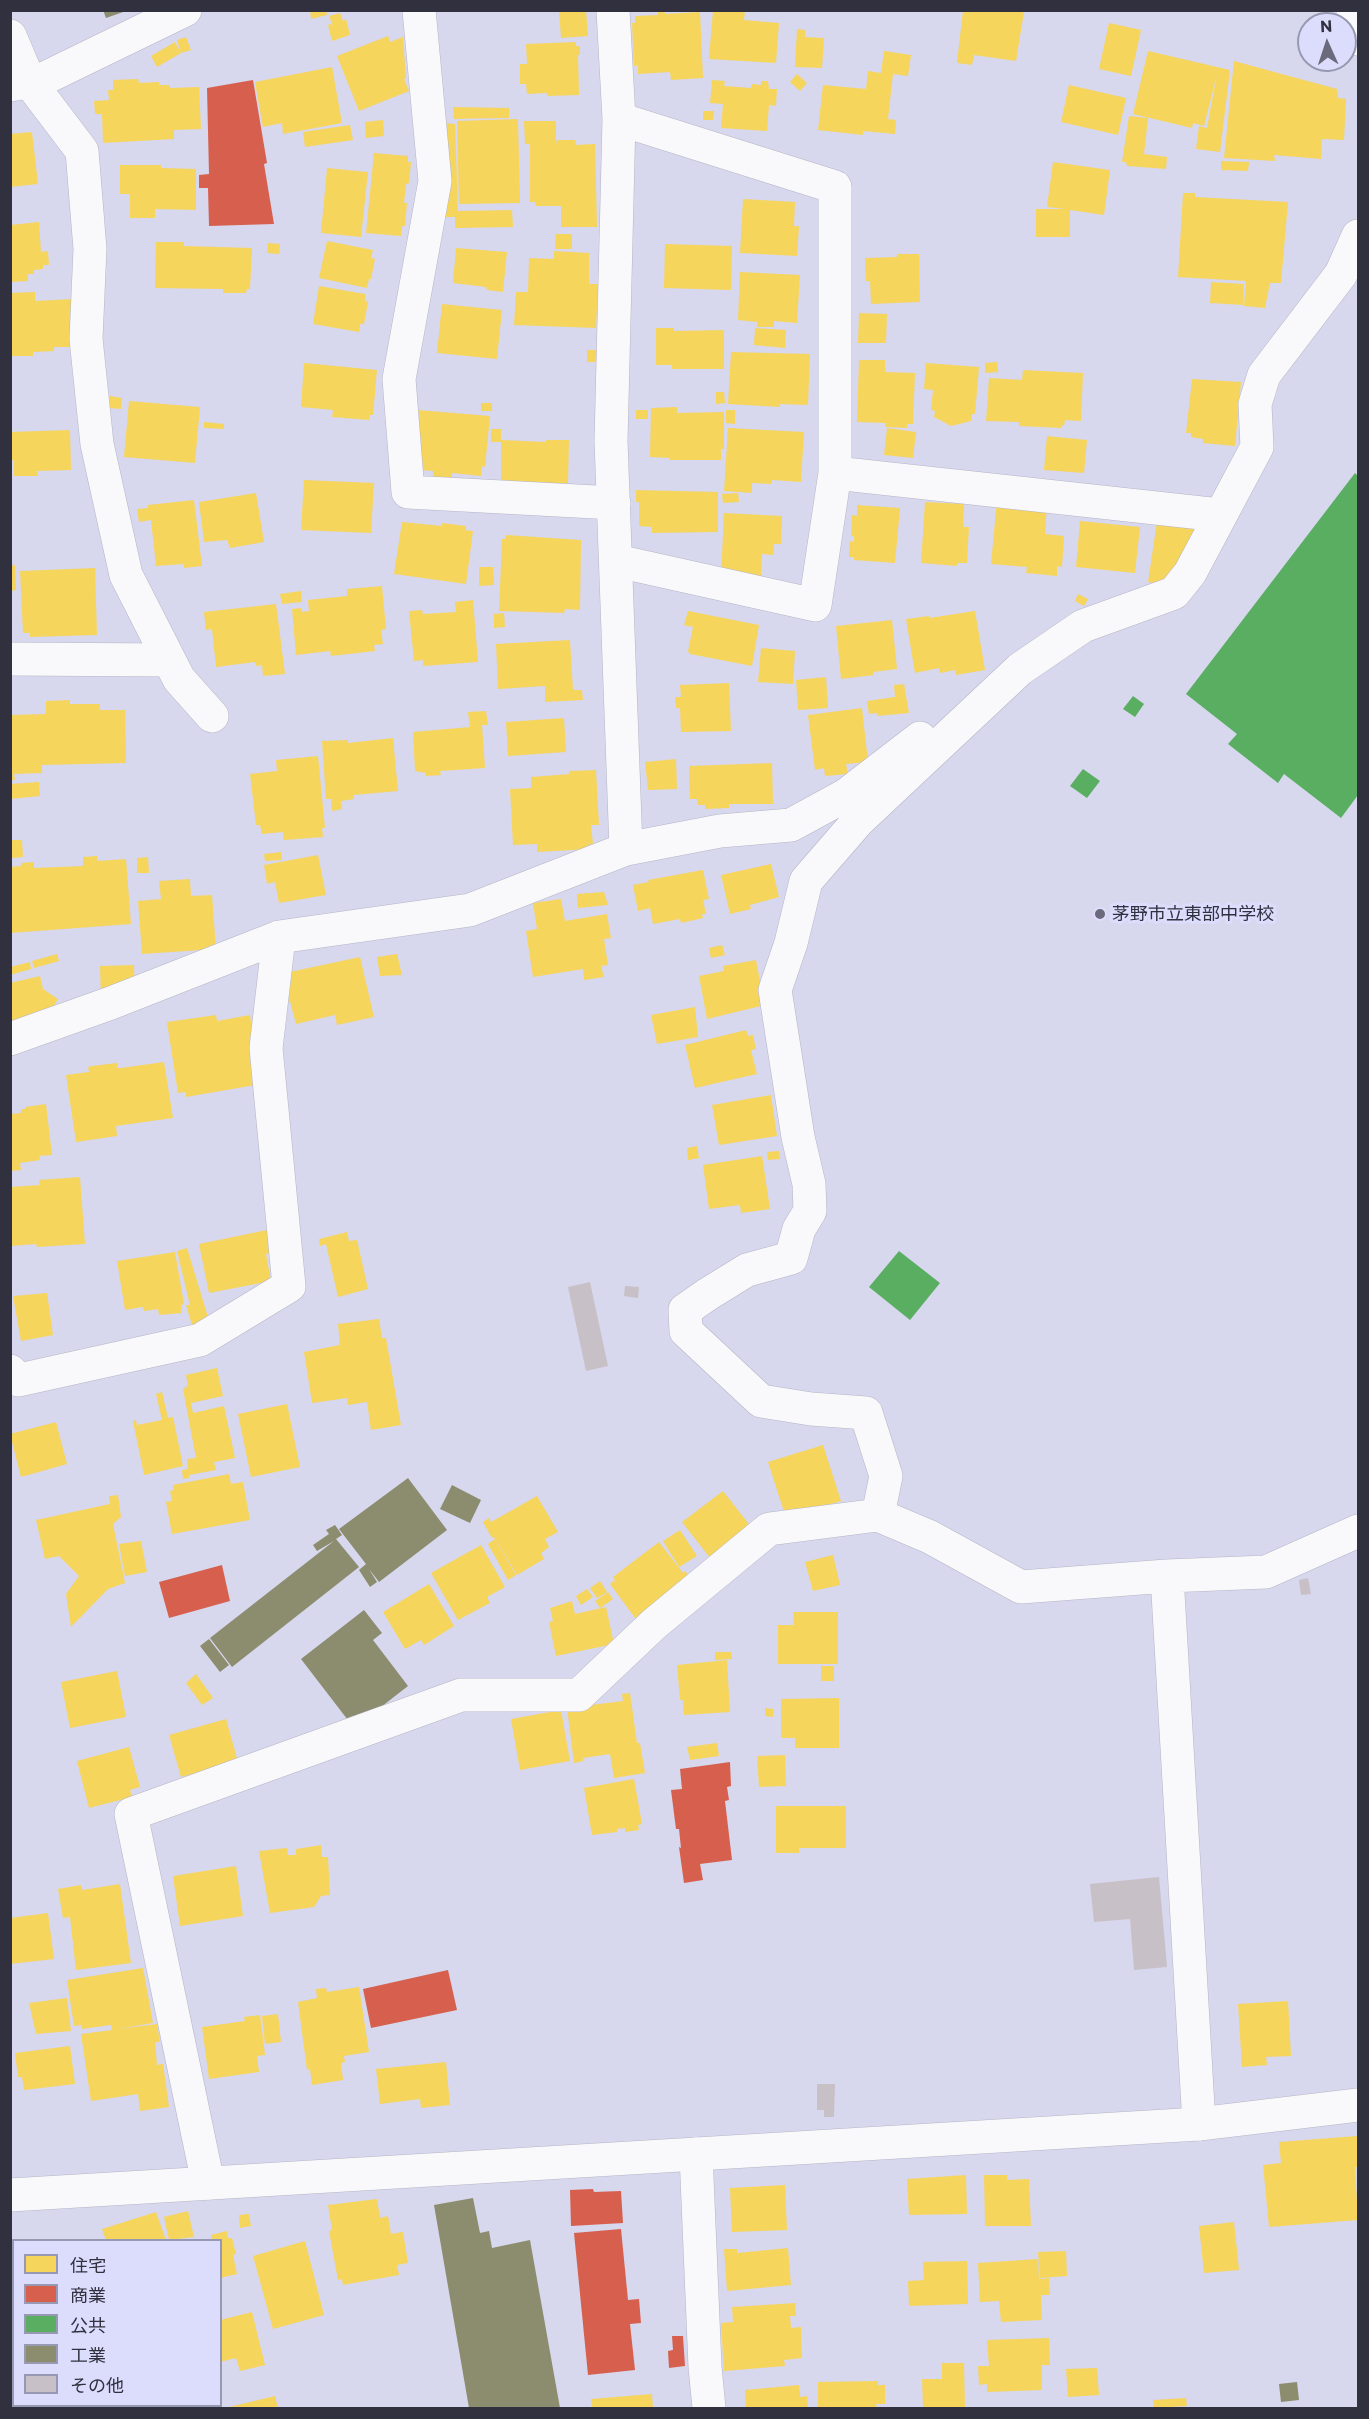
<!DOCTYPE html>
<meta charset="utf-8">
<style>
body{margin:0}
#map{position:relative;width:1369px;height:2419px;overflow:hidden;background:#d7d7ed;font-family:Commissioner,"Noto Sans JP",sans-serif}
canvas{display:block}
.frame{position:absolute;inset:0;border:12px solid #30303f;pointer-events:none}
.legend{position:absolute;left:12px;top:2239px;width:210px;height:168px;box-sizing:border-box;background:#dcddfd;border:2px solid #9798b1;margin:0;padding:8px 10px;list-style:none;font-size:18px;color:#30303f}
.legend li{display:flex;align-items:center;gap:12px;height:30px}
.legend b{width:30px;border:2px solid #9798b1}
.north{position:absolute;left:1297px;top:12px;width:60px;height:60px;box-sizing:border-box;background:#dcddfd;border:2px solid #9798b1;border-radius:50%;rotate:357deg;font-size:16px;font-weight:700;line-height:24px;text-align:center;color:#30303f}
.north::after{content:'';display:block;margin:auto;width:21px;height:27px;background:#6a6a7c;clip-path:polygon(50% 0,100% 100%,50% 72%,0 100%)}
</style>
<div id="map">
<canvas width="1369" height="2419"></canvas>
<div class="frame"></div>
<ul class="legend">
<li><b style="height:16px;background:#f6d55c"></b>住宅</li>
<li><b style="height:16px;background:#d6604d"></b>商業</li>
<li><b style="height:16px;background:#5aae61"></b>公共</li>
<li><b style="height:16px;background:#8c8c6e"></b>工業</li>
<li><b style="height:16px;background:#c8c0c7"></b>その他</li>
</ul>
<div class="north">N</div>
</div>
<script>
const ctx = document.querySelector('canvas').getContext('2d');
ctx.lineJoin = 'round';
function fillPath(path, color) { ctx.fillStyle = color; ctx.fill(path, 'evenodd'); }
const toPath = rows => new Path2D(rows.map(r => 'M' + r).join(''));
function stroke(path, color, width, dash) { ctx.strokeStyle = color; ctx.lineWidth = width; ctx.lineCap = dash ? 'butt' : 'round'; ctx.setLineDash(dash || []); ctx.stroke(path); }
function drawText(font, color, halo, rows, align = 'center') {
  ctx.font = font + ' Commissioner,"Noto Sans JP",sans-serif'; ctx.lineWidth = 6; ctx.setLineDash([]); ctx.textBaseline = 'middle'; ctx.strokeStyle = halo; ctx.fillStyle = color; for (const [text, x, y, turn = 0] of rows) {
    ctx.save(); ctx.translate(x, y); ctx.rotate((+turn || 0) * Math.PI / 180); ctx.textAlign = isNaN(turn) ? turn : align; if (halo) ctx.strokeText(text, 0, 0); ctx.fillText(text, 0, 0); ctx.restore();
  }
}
fillPath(toPath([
 [310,10,326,10,327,15,311,19],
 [559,10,586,10,588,36,561,38],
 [664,10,665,14,700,12,703,78,671,80,670,72,638,74,638,65,634,66,632,23,635,23,635,16,658,15,658,11],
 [713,10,745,10,744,20,779,23,776,63,709,59],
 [963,10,1024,12,1016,61,974,55,972,65,957,63],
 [340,13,343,21,346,19,350,35,332,41,328,25,332,24,329,16],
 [1109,23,1141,30,1131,76,1099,69],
 [797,29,805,30,805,37,824,38,822,68,795,67],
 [388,36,390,42,403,37,406,79,404,79,409,91,359,111,337,56],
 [186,37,191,50,181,53,177,40],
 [175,42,181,53,157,67,151,56],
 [576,42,576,46,580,46,580,55,578,55,579,95,547,96,547,93,527,94,526,84,520,84,520,64,527,64,526,44],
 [884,51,911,55,908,76,893,74,888,119,896,120,895,134,863,131,863,135,818,130,823,85,866,89,868,71,881,73],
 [1148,51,1230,70,1220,152,1196,149,1199,126,1207,128,1217,74,1204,126,1193,123,1192,128,1133,114],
 [1234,61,1337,89,1338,98,1346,99,1344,140,1322,139,1321,159,1274,155,1275,161,1224,158],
 [332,67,342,123,283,134,282,123,263,127,255,82],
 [797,74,807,83,800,91,790,82],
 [138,79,139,83,159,82,159,85,170,85,170,88,199,87,201,129,174,130,174,139,103,143,102,114,95,114,94,101,109,100,108,90,113,90,113,80],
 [712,80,725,81,724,86,751,88,752,84,761,85,761,81,768,81,769,89,777,89,776,106,769,105,767,131,721,128,723,104,710,103],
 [1069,85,1126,98,1118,135,1061,122],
 [453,107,509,108,509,118,454,119],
 [703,111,714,111,713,120,703,120],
 [1129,116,1148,118,1144,154,1167,157,1166,169,1127,166,1126,162,1122,162],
 [518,119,520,203,459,204,457,121],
 [383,120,384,136,366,138,365,122],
 [524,121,556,121,556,144,557,140,576,140,575,145,595,144,597,227,561,227,561,206,536,206,535,202,530,202,530,144,525,144],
 [443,123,455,124,458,211,512,210,513,227,455,228,455,217,445,217],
 [350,125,353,140,305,147,303,132],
 [32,132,38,184,10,187,10,134],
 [374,153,408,156,408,162,411,162,409,183,406,184,404,203,407,203,405,226,402,226,401,236,366,233],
 [1221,161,1249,162,1248,171,1221,170],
 [1053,162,1110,170,1104,215,1070,210,1070,237,1036,237,1036,209,1065,209,1047,207],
 [120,165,161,165,161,168,196,169,196,210,155,209,155,218,130,218,130,194,120,194],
 [327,168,368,172,361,237,321,233],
 [1183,193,1195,193,1195,197,1288,202,1281,283,1270,283,1265,308,1244,306,1246,281,1178,277],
 [743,199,795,202,794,226,799,226,797,256,740,253],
 [39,222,41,252,48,251,49,265,43,265,43,269,34,270,34,274,28,274,28,281,10,282,10,225],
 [556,234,572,234,572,249,555,249],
 [327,241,373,250,371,258,375,259,371,279,369,279,367,288,319,278],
 [156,242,184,242,184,246,252,248,250,289,247,289,246,293,223,293,223,289,155,288],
 [268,243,280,244,279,254,267,253],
 [665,244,732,246,731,290,664,288],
 [456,248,507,252,503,292,487,290,486,287,453,283],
 [554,251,589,253,589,284,598,284,596,328,514,325,516,292,528,292,529,258,554,259],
 [897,254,919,254,920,302,871,304,870,281,866,281,865,258,897,257],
 [740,272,800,275,797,323,774,321,774,327,757,327,757,322,738,320],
 [1211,282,1244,284,1243,305,1210,303],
 [319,286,365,294,365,301,368,302,364,324,360,324,359,332,313,324],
 [35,292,35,301,73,299,74,347,54,347,54,351,33,352,33,356,10,356,10,293],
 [442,304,502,310,497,359,437,353],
 [859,313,887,314,886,343,858,343],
 [656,328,674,328,674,331,724,330,724,369,672,369,672,365,656,365],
 [755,328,786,330,785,348,754,345],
 [587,350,598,350,598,362,587,362],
 [731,352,810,354,808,405,780,404,780,407,728,404],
 [859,360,885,360,885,372,915,373,913,424,907,424,907,428,885,427,886,423,857,422],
 [997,362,998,372,985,373,985,363],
 [304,363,377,370,373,415,370,415,369,420,332,417,333,410,301,407],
 [926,363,979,367,975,414,972,414,971,421,951,426,934,417,935,411,931,410,933,390,924,389],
 [1023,370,1083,373,1081,421,1065,420,1064,426,1062,425,1061,428,1019,426,1019,422,986,421,989,378,1022,380],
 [1192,379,1241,382,1235,446,1203,443,1203,439,1191,437,1191,433,1186,433],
 [716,392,724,392,725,403,716,404],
 [110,396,122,398,121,409,109,408],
 [129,401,200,407,195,463,124,457],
 [481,403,492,403,492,411,481,411],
 [677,407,677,413,724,412,724,449,721,449,721,460,670,460,670,458,650,457,651,408],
 [418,410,490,416,485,467,482,466,481,476,452,473,452,478,433,477,433,471,412,469],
 [636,410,648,410,648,419,636,419],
 [726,410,735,410,735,424,726,423],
 [204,422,224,424,224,429,204,428],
 [728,428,804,432,801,482,772,480,771,484,752,483,752,493,724,491],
 [887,428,916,432,913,458,884,455],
 [491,429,501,429,501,442,491,442],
 [70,430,71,470,37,471,38,476,14,476,14,460,10,460,10,432],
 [1047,436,1087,440,1084,473,1044,470],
 [501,440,546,442,546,440,569,440,568,483,563,483,562,491,501,486],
 [304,480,374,483,371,533,301,530],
 [636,490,718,492,718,532,652,533,652,527,639,526,639,502,636,502],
 [256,493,264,542,230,548,227,540,204,542,199,502],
 [738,493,739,502,723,503,722,494],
 [194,500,202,566,184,568,184,564,156,566,151,520,139,522,137,509,148,508,148,505],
 [997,500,1047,504,1045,534,1064,536,1062,567,1057,566,1057,576,1026,573,1027,567,991,564],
 [925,502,964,504,963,527,969,527,967,563,957,563,957,566,921,563],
 [857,505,900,508,895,563,854,560,854,557,849,557,850,541,854,542,854,536,851,536,852,515,857,516],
 [724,513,782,516,781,544,774,544,773,555,762,554,761,578,721,576],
 [1158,515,1219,524,1197,561,1178,559,1173,586,1148,582],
 [1080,521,1140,527,1135,573,1076,567],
 [402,522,442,526,442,523,466,526,465,530,473,531,466,584,394,574],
 [506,535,581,540,580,610,565,609,564,613,499,611,502,539,505,539],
 [15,565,16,590,10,591,10,566],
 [479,567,493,567,494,585,479,586],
 [95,568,97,635,30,637,30,633,23,633,20,571],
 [382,586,386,629,381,630,383,644,374,645,375,651,331,656,330,651,296,655,292,609,301,608,302,612,309,611,308,600,347,596,347,589],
 [301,591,302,602,282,604,280,594],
 [1078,594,1088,599,1084,606,1075,601],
 [473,600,478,662,423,666,423,660,414,661,409,611,422,610,423,614,456,612,455,602],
 [276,604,285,674,263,676,262,665,256,666,255,662,216,667,212,629,206,630,204,612],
 [688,611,759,625,752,666,690,654,688,651,693,627,684,625],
 [975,611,985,670,956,675,955,670,940,673,939,668,915,673,906,619,929,616,929,618],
 [504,613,505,627,494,628,494,614],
 [892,620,897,669,873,672,874,675,841,679,836,626],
 [570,640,573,690,582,690,583,700,545,702,545,686,498,689,496,644],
 [761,648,795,651,793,684,758,682],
 [826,677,828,708,798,710,796,680],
 [729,683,731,731,681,732,680,708,676,708,675,697,681,697,680,685],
 [904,684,909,713,877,716,877,713,869,714,867,701,895,697,894,685],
 [70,700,70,704,100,704,100,710,125,710,126,763,42,765,42,773,14,774,15,780,10,780,10,715,46,714,46,701],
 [862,708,868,762,846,764,848,774,825,776,824,768,815,770,808,715],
 [486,711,488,725,482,725,485,768,440,771,441,775,426,776,426,773,415,771,413,732,470,727,468,712],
 [564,718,566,752,508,756,506,722],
 [393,738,398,791,354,795,354,799,341,801,342,809,332,811,331,799,326,799,322,741,348,740,348,743],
 [318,756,325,828,322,828,323,837,284,840,283,832,262,834,260,825,256,825,250,774,277,771,276,760],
 [676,759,677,789,648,790,645,762],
 [772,763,773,804,729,804,729,808,705,809,705,805,698,805,697,799,690,799,689,766],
 [596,770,599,825,591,825,593,844,590,844,590,849,537,852,537,844,513,845,510,789,531,788,531,777,570,774,569,771],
 [39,782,40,796,10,799,10,784],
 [10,840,22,840,23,857,12,858],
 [281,852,282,860,265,861,264,854],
 [318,855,326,895,279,903,275,882,267,884,264,865],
 [97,856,97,861,126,859,131,924,10,933,10,867,21,866,21,863,34,862,34,868,83,866,83,857],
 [148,857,149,873,137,873,137,858],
 [771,864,779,897,750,905,751,909,730,914,721,875],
 [703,870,709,899,703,900,706,914,702,914,703,918,681,923,680,919,653,924,650,908,638,911,633,885,649,882,648,880],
 [190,879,191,896,212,895,216,949,142,954,138,901,161,899,159,881],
 [604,892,608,905,578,908,577,894],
 [561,899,565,921,607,914,611,938,604,939,608,965,601,966,604,977,584,980,583,969,533,977,526,931,537,929,533,903],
 [722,945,725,955,711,958,709,948],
 [57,954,59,961,34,968,32,961],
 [397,954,402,975,380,976,377,957],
 [360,957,374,1017,337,1025,335,1015,296,1024,290,1001,286,1002,285,973],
 [756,960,764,1002,760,1003,761,1006,707,1019,699,976,724,971,723,966],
 [30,962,31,969,10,975,10,967],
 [134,965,135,999,101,1000,100,966],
 [40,976,43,989,58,999,47,1017,10,1038,10,983],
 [695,1007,698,1037,657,1044,651,1015],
 [216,1015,217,1021,250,1015,261,1084,186,1097,186,1092,178,1093,167,1022],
 [746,1030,748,1036,753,1035,756,1049,751,1050,757,1074,695,1088,685,1045],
 [164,1062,173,1118,116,1126,117,1136,76,1142,66,1075,89,1072,88,1067,92,1066,117,1063,118,1068,121,1068],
 [771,1095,777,1136,719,1145,712,1105],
 [46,1104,52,1155,39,1156,40,1160,20,1163,21,1170,10,1171,10,1114,21,1113,21,1109,25,1109,25,1107],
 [697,1146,699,1158,688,1160,687,1148],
 [779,1151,780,1159,768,1160,767,1152],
 [762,1156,770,1209,741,1213,740,1205,709,1209,703,1165],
 [80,1177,85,1244,37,1247,36,1244,10,1246,10,1187,40,1185,39,1180],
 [267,1230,271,1253,266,1254,271,1281,209,1293,199,1244],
 [347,1232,349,1241,357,1240,368,1289,338,1297,326,1244,320,1246,319,1239],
 [187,1248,211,1327,194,1332,186,1305,190,1305,177,1251],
 [175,1252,184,1304,181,1305,182,1313,159,1315,158,1309,144,1311,143,1307,125,1310,117,1261],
 [47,1293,53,1335,21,1341,13,1296],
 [379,1319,382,1338,386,1338,401,1425,371,1430,367,1402,348,1405,347,1398,312,1403,304,1352,340,1345,338,1324],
 [217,1368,223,1396,191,1403,193,1413,224,1406,235,1458,214,1462,216,1470,189,1475,189,1478,183,1479,182,1470,188,1469,187,1459,196,1458,183,1389,188,1386,186,1375],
 [162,1392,168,1418,173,1417,183,1466,144,1475,133,1421,136,1420,137,1425,162,1420,156,1394],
 [287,1404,300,1467,251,1477,238,1414],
 [56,1422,67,1464,21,1477,10,1434],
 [823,1445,841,1501,786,1518,768,1462],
 [229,1474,231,1484,243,1482,250,1520,172,1534,166,1502,172,1501,170,1491,174,1490,173,1485],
 [723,1491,755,1532,714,1563,682,1522],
 [118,1495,121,1517,113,1524,125,1583,108,1589,71,1627,66,1594,79,1576,59,1556,45,1559,36,1520,110,1504,109,1496],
 [537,1496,558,1532,545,1539,549,1547,541,1553,544,1559,517,1575,494,1537,492,1538,483,1522,489,1518,491,1522],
 [680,1530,697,1556,679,1567,663,1541],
 [495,1539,516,1575,508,1580,488,1544],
 [141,1541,147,1572,125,1576,119,1544],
 [659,1542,683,1573,685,1571,693,1581,638,1622,610,1584,615,1580,613,1577],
 [481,1545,505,1587,487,1597,490,1603,458,1620,431,1573],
 [833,1555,840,1585,813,1591,805,1562],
 [600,1581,607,1592,597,1598,590,1588],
 [429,1584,454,1626,424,1645,421,1640,405,1649,383,1612],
 [587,1589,593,1597,581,1605,576,1596],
 [608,1592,613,1599,600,1608,595,1601],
 [572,1601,575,1614,606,1607,614,1644,556,1656,549,1622,553,1621,550,1608],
 [793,1612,838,1612,838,1664,778,1664,778,1625,794,1625],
 [715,1652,731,1652,732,1659,715,1660],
 [727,1660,730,1712,684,1715,683,1700,680,1700,677,1665],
 [821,1666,834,1666,834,1681,821,1681],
 [117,1671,126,1717,70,1728,61,1682],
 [196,1674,213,1698,202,1705,186,1683],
 [630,1693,637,1743,640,1743,645,1773,614,1778,610,1754,583,1758,583,1761,574,1763,567,1708,623,1701,622,1694],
 [839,1698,839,1748,795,1748,795,1738,781,1738,781,1699],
 [765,1708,773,1709,773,1717,765,1716],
 [561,1710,570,1761,520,1770,511,1719],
 [226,1719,238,1762,181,1777,169,1735],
 [717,1743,719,1756,690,1760,687,1747],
 [129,1747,140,1787,130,1790,132,1797,89,1808,77,1761],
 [785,1755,786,1786,759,1787,757,1756],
 [634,1779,642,1824,638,1825,639,1830,625,1832,625,1828,617,1829,617,1832,592,1835,584,1788],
 [776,1806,846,1806,846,1848,799,1848,799,1853,776,1853],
 [321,1845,322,1857,328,1857,330,1895,321,1896,314,1907,270,1913,259,1851,287,1848,288,1855,296,1855,296,1849],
 [236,1866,243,1916,180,1926,173,1876],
 [120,1884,131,1963,76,1970,70,1917,63,1918,58,1889,81,1885,82,1890],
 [48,1913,54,1959,10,1964,10,1918],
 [143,1968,153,2023,117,2029,157,2024,160,2042,155,2042,157,2065,163,2064,169,2107,140,2111,138,2094,91,2101,81,2034,112,2030,111,2025,82,2029,81,2025,74,2026,67,1980],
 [359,1987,369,2052,344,2056,345,2062,341,2063,343,2080,312,2085,310,2069,307,2070,298,2002,317,1998,316,1989,326,1988,327,1992],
 [67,1998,71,2031,36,2034,29,2003],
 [1288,2001,1291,2056,1266,2057,1267,2065,1242,2067,1238,2004],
 [278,2014,281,2042,265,2044,262,2016],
 [260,2015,265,2055,257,2056,259,2072,209,2079,202,2027,245,2021,244,2017],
 [70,2046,75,2084,24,2090,22,2077,18,2077,15,2053],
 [446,2062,450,2105,421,2108,420,2099,380,2104,376,2069],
 [1357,2136,1358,2167,1355,2167,1358,2220,1269,2227,1263,2165,1281,2163,1279,2142],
 [966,2175,967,2214,909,2215,907,2179],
 [984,2175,1007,2175,1007,2180,1029,2179,1031,2226,985,2226],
 [785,2185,787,2230,732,2232,730,2188],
 [377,2199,380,2218,388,2216,391,2234,403,2232,408,2263,397,2265,399,2275,343,2285,342,2279,338,2280,329,2231,332,2230,328,2205],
 [188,2211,194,2237,169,2240,164,2217],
 [156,2212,166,2240,106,2240,102,2229],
 [249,2214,251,2226,240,2228,239,2215],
 [1234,2222,1239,2270,1204,2273,1199,2226],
 [227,2231,228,2238,232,2238,236,2254,233,2255,237,2274,220,2278,220,2240,212,2240,211,2235],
 [305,2241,324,2315,273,2329,253,2256],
 [788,2248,791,2285,727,2291,724,2249,737,2249,737,2253],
 [1066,2251,1067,2276,1040,2278,1038,2252],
 [1038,2259,1039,2279,1049,2278,1050,2295,1041,2295,1042,2320,1001,2322,999,2301,980,2302,978,2263],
 [967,2261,968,2304,909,2306,908,2281,924,2280,923,2262],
 [795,2303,796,2316,790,2316,791,2328,801,2327,802,2358,784,2360,785,2366,724,2371,721,2323,733,2322,732,2307],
 [252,2312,265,2365,240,2371,236,2358,220,2362,220,2320],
 [1049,2338,1050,2365,1042,2365,1042,2390,987,2392,987,2384,979,2385,978,2366,989,2366,987,2340],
 [942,2363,964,2363,965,2408,923,2408,922,2379,942,2379],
 [1097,2368,1099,2395,1068,2397,1066,2369],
 [878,2381,878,2385,885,2385,885,2404,876,2404,877,2408,818,2408,818,2382],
 [799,2385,800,2397,807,2396,808,2408,746,2408,745,2390],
 [652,2394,653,2408,592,2408,591,2399],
 [275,2396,278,2408,225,2408],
 [1186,2398,1187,2406,1154,2408,1153,2400]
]), '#f6d55c');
fillPath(toPath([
 [253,80,267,163,264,164,274,224,209,226,208,188,199,188,199,175,209,174,207,88],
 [222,1565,230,1601,169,1618,159,1582],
 [730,1762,731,1786,727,1787,729,1800,725,1801,732,1860,700,1864,703,1880,684,1883,679,1847,681,1848,679,1829,676,1829,671,1790,682,1789,680,1769],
 [448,1970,457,2010,371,2028,363,1989],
 [593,2189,594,2192,621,2191,623,2223,571,2226,570,2190],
 [621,2229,628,2300,639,2299,641,2323,630,2324,635,2370,588,2375,574,2233],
 [672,2336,683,2336,685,2366,669,2368,668,2351,673,2350]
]), '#d6604d');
fillPath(toPath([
 [1355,473,1358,476,1358,795,1341,818,1284,774,1278,783,1228,744,1237,734,1186,694],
 [1133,696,1144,704,1135,717,1123,709],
 [1083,769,1100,781,1087,798,1070,786],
 [899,1251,940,1283,910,1320,869,1287]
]), '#5aae61');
fillPath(toPath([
 [103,10,126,10,126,11,106,18],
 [408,1478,447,1530,379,1582,369,1569,377,1582,370,1587,359,1570,366,1564,339,1529],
 [452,1485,481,1500,470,1523,440,1509],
 [335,1525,342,1535,336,1539,359,1567,232,1667,210,1638,334,1541,317,1551,313,1545,329,1534,326,1530],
 [364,1610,382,1633,373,1640,408,1686,354,1728,301,1659],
 [209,1639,229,1665,220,1672,200,1646],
 [473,2198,480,2233,489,2231,492,2248,530,2240,560,2408,469,2408,434,2205],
 [1297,2382,1299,2400,1281,2402,1279,2384]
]), '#8c8c6e');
fillPath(toPath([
 [590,1282,608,1366,586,1371,568,1287],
 [625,1286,639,1287,638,1298,624,1296],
 [1308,1578,1311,1594,1301,1595,1299,1580],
 [1159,1877,1167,1967,1134,1970,1130,1919,1094,1922,1090,1884],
 [817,2084,835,2084,834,2117,824,2117,824,2110,817,2110]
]), '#c8c0c7');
const minor = toPath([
 [419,10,435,181,399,379,408,492,614,503],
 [613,10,619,119,611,441,626,849],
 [1353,10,1353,22,1358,39],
 [10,36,29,81,82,151,90,249,86,339,97,444,126,575,179,679,212,716],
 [10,85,43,79,185,10],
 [835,473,1220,515],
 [617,561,815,605,835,473,835,187,619,119],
 [10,659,169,660],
 [10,1039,111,1003,279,937,470,910,626,849,720,831,791,825,846,795,920,738],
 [10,1371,19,1380,200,1340,289,1286,266,1048,279,937],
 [878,1515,886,1476,866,1413,811,1409,761,1401,686,1331,685,1310,708,1294,747,1270,791,1258,799,1229,810,1211,809,1184,798,1137,775,990,791,943,806,881,858,821,1020,669,1083,626,1174,593,1190,573,1257,447,1255,404,1264,375,1341,274,1358,236],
 [1167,1576,1199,2124],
 [696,2154,705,2367,709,2408],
 [208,2183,131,1814,461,1695,579,1695,654,1624,769,1529,878,1515,930,1537,1021,1587,1167,1576,1266,1572,1358,1531]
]);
const tertiary = toPath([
 [10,2195,1199,2124,1358,2105]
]);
stroke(minor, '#b5b5c6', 34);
stroke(tertiary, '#b5b5c6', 34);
stroke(minor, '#f9f9fc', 33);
stroke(tertiary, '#f9f9fc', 33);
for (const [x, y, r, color] of [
 [1100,914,6,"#6a6a7c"]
]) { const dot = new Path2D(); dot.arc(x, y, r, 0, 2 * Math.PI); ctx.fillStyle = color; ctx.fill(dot); stroke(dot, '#dcddfd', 2); }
drawText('18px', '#30303f', '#dcddfd', [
 ["茅野市立東部中学校",1112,914]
], 'left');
</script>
